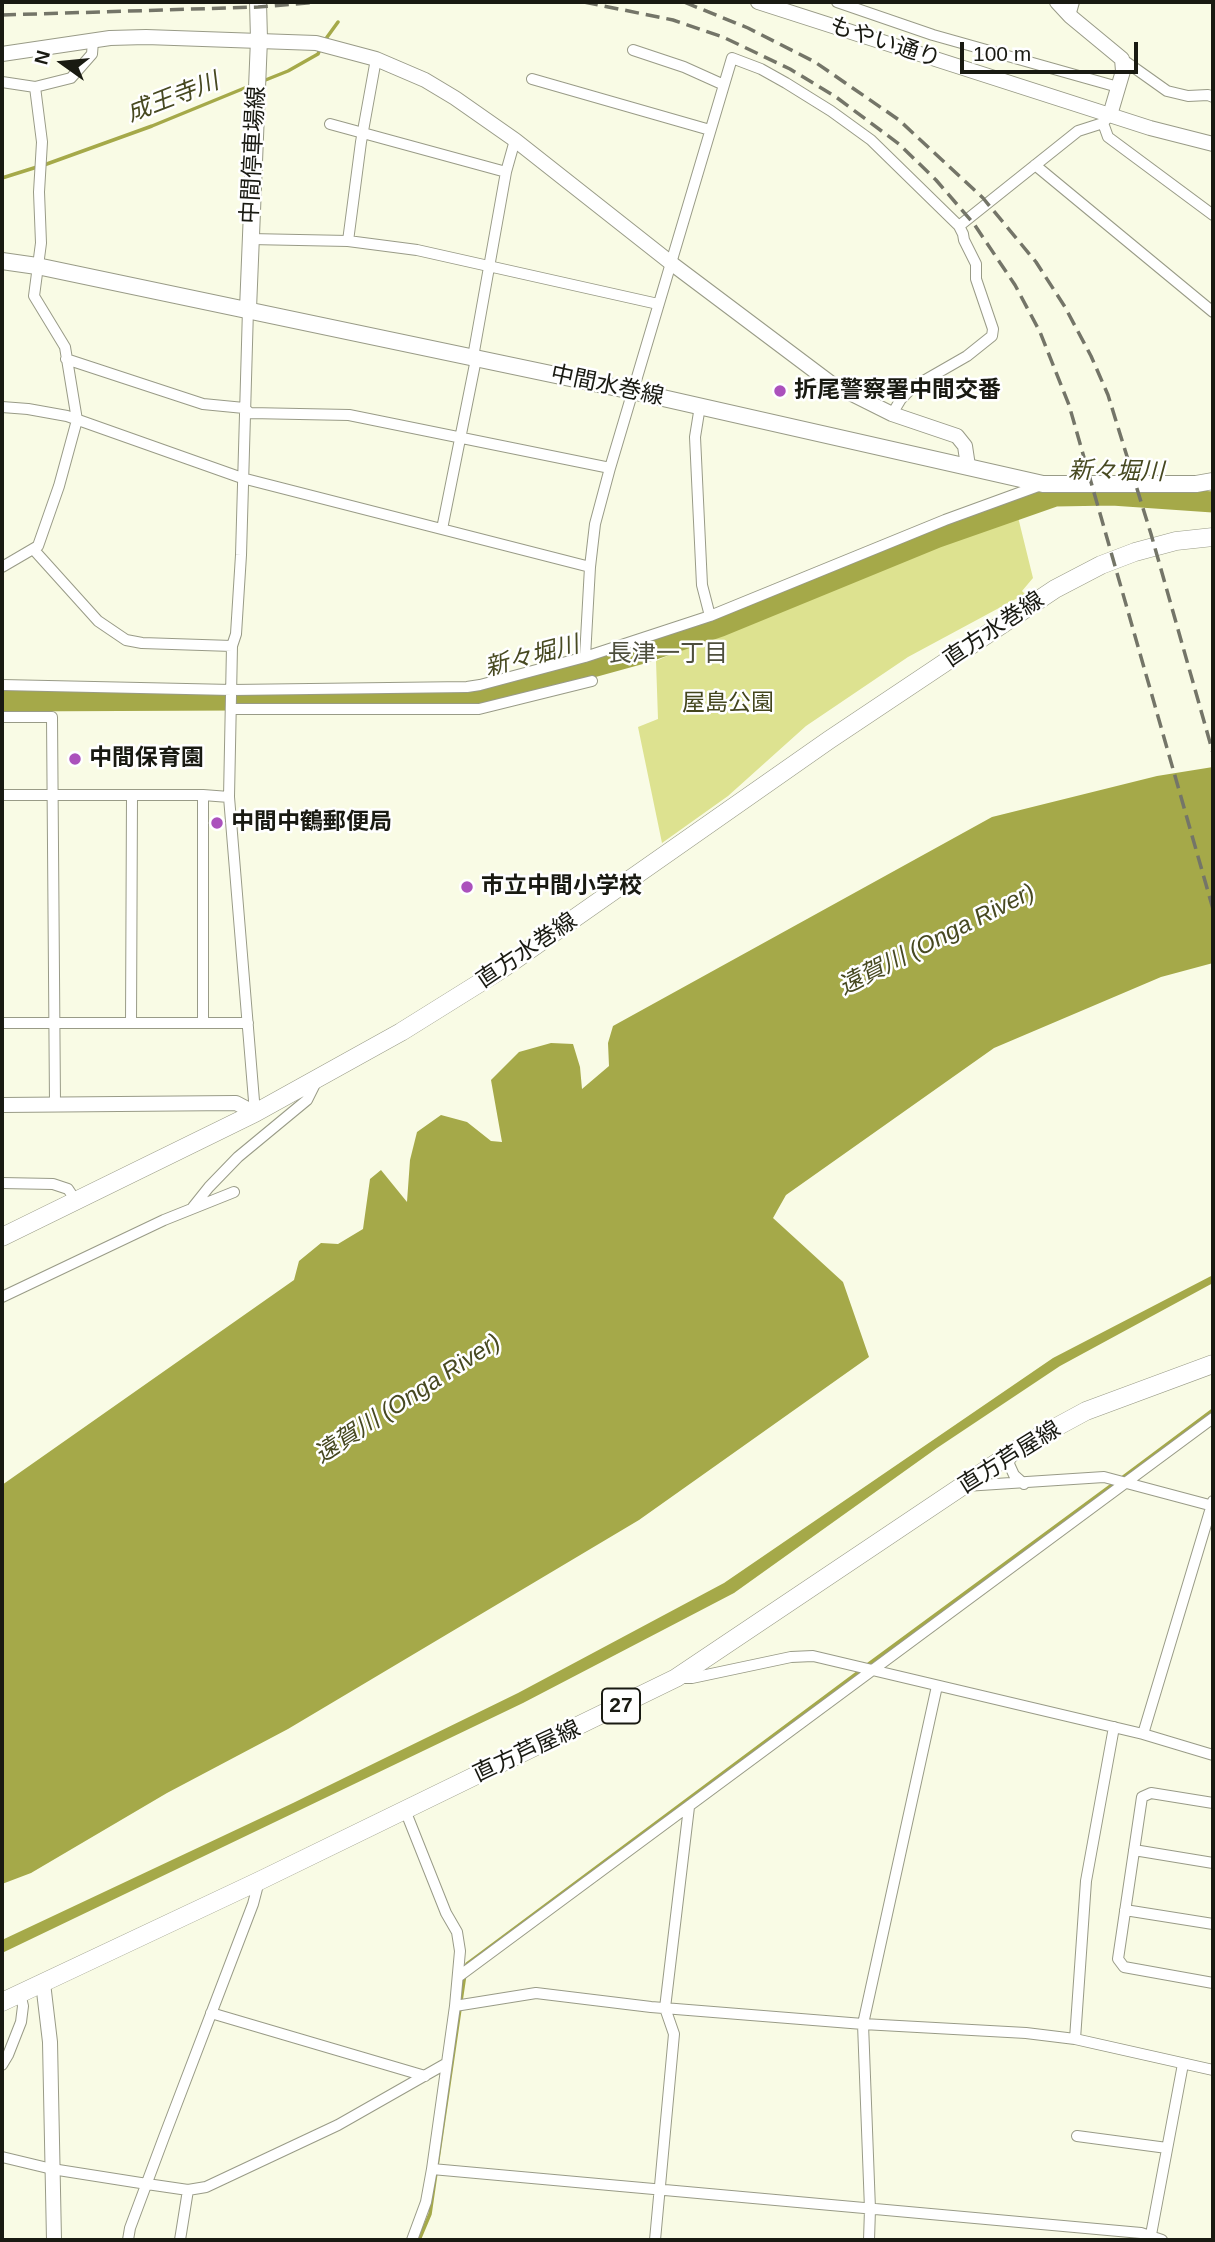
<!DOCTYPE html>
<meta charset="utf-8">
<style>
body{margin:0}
#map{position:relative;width:1215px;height:2242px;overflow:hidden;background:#f9fbe5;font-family:Helvetica,sans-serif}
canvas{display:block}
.frame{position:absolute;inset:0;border:4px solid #191a12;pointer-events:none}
.north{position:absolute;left:28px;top:28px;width:70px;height:70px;-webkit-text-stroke:5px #fff;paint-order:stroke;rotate:285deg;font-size:19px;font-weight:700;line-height:28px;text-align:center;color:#191a12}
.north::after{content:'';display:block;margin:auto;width:24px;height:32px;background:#191a12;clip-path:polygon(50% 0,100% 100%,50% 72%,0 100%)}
.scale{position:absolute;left:960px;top:42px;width:178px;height:32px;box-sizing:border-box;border:4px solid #191a12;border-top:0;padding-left:9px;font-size:21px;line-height:24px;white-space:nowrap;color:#191a12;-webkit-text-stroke:5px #fff;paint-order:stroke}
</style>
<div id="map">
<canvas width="1215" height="2242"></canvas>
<div class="frame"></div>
<div class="north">N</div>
<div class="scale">100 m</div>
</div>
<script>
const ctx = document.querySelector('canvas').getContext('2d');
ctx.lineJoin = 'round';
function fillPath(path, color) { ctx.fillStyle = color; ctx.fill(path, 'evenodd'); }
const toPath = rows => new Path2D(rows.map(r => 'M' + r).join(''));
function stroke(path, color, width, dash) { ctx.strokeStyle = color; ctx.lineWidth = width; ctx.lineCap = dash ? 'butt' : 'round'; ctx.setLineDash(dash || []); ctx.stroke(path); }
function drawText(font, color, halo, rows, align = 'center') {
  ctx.font = font + ' Helvetica,"Noto Sans JP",sans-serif'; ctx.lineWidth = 5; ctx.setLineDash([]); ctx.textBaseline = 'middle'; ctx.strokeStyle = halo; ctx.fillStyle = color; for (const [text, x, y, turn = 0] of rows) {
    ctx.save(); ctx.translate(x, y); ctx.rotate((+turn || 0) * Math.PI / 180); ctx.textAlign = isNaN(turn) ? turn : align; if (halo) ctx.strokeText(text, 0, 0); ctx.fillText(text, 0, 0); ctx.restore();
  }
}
fillPath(toPath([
 [1018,517,1033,578,1022,591,1025,594,908,657,806,726,728,796,662,843,638,727,658,719,656,661,826,585]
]), '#dde290');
fillPath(toPath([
 [1213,767,1213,963,1161,977,994,1048,786,1195,773,1218,843,1282,869,1357,639,1520,288,1729,167,1793,31,1873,2,1884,2,1485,294,1280,299,1261,321,1243,338,1244,363,1229,370,1179,381,1170,407,1202,410,1160,417,1132,441,1115,467,1122,491,1141,502,1142,491,1080,519,1052,551,1043,573,1044,580,1067,582,1089,609,1066,608,1043,613,1026,992,817,1157,776],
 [1213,1275,1213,1283,1060,1366,937,1448,734,1593,523,1703,2,1953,2,1940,293,1803,518,1693,724,1583,1053,1358]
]), '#a5a949');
stroke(toPath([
 [325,40,338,22],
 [263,81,288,71,318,54,321,47],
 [44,165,152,126,252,85],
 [2,178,37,167],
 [1122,1478,1213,1410],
 [866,1666,1116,1482],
 [467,1967,467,1964,860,1671],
 [461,2001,465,1974],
 [419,2240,430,2214,460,2009]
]), '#a5a949', 3.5);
stroke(toPath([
 [2,701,477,699,640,654,721,626,938,537,1055,496,1112,495,1213,502]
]), '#a5a949', 21);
const minor = toPath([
 [837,2,933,35,1118,87],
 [1070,16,1074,2],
 [633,50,684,67,724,85],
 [1122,59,1167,91,1188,96,1208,95,1213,97],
 [532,79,710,130],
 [2,82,35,87,42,142,39,192,41,243,34,296,65,347,77,420,59,486,38,546,2,567],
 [35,87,71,78,92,54,93,41],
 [1103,123,1108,137,1213,215],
 [330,124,506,172],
 [1035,165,1213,312],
 [959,226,1078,131,1103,123,1110,115],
 [250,239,348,241,417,250,658,304],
 [348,241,361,142,376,59],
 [248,309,241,555,236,634,232,646,229,797,255,1113],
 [66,359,203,404,244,408,250,413,349,415,610,468],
 [700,406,695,437,702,585,710,616],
 [2,407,28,409,67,416,242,478,590,567],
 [442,529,475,364,473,357,506,172,515,140],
 [34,550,98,621,126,640,142,643,232,646],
 [585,657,590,567,595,524,610,468,732,58,761,69,786,83,831,111,871,140,959,226,963,234,964,240,976,264,976,279,993,329,992,336,967,356,913,387,901,399,892,414],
 [2,685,232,690,467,687,480,685,585,657,710,616,945,520,1041,485],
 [231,709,479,709,592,681],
 [2,717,52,717,55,1104],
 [2,795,203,795,229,797],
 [2,1023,248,1023],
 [131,1023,132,795],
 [203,1023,203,795],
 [2,1183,53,1184,68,1189,76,1201],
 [193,1207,209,1187,238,1157,307,1100,317,1080],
 [2,1297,164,1220,234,1192],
 [1011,1454,1009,1464,1014,1475,1024,1484],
 [965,1486,1104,1477,1213,1506],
 [677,1678,692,1678,791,1657,813,1656,1143,1734,1213,1755],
 [1143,1734,1213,1501],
 [1213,1803,1151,1793,1142,1797,1118,1959,1124,1967,1213,1983],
 [405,1810,446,1913,457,1932,460,1951,455,2006,432,2169,426,2202,412,2240],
 [1134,1850,1213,1863],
 [1125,1910,1213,1924],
 [458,1977,1213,1418],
 [455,2006,536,1993,651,2007,863,2024,1026,2033,1075,2039,1213,2070],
 [211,2013,425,2076],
 [1075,2039,1086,1881,1114,1727],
 [2,2065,8,2055,21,2022,23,2006,20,1993],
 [1077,2136,1167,2148],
 [2,2157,52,2169,147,2184,188,2190,206,2187,338,2125,447,2063],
 [432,2169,1141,2233,1162,2240],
 [128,2240,130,2228,164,2137,253,1904,259,1881],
 [180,2240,188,2190],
 [655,2240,674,2034,665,2008,689,1807],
 [869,2240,870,2209,863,2024,937,1686],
 [1150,2240,1183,2064]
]);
const tertiary = toPath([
 [758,2,1150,128,1213,144],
 [1057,2,1070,16,1122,59,1123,71,1110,115],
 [2,54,110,38,146,37,316,43,376,59,425,80,455,98,515,140,671,263,832,384,892,414,957,436,965,446,968,466],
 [2,1105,236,1103,255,1113],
 [43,1983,50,2042,54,2240]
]);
const secondary = toPath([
 [2,261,37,266,632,391,1043,484,1196,484,1213,481],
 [248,309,259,39,258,2]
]);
const primary = toPath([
 [2,1237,255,1113,401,1032,502,969,829,740,1055,589,1101,565,1135,552,1176,541,1213,537],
 [2,2002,259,1881,676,1678,1025,1444,1086,1411,1213,1364]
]);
stroke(minor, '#999b87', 12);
stroke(tertiary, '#999b87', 16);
stroke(secondary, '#999b87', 18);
stroke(primary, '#999b87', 19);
stroke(minor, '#fff', 10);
stroke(tertiary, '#fff', 14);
stroke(secondary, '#fff', 16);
stroke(primary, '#fff', 18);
stroke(toPath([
 [584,2,673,20,723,37,790,69,836,97,899,144,936,180,974,224,1015,285,1040,332,1069,405,1213,909],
 [684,2,748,28,815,62,899,120,983,198,1036,262,1065,307,1091,356,1108,395,1151,534,1213,753],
 [2,15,258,7,320,2]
]), '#747568', 3.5, [14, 7]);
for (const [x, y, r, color] of [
 [780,391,7,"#ab51bc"],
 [75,759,7,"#ab51bc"],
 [217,823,7,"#ab51bc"],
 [467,887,7,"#ab51bc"]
]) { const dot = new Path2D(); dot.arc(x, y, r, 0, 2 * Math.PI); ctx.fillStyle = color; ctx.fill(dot); stroke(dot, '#fff', 2.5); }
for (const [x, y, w] of [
 [621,1706,38]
]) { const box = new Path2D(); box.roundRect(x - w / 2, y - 17.5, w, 35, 5); ctx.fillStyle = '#fff'; ctx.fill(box); stroke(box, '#191a12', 2); }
drawText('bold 21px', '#191a12', null, [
 ["27",621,1706]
]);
drawText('23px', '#191a12', '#fff', [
 ["もやい通り",885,43,18],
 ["中間停車場線",254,155,-87],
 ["中間水巻線",607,386,12],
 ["直方水巻線",994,630,-34],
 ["直方水巻線",527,951,-34],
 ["直方芦屋線",1010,1458,-32],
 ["直方芦屋線",527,1752,-25]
]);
drawText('bold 23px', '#191a12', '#fff', [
 ["折尾警察署中間交番",794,391],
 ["中間保育園",89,759],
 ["中間中鶴郵便局",231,823],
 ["市立中間小学校",481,887]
], 'left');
drawText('23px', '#43451d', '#fff', [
 ["屋島公園",728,704]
]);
drawText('italic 24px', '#474921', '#fff', [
 ["成王寺川",173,98,-21],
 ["新々堀川",1116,472,1],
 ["新々堀川",532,657,-15],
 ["遠賀川 (Onga River)",937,940,-27],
 ["遠賀川 (Onga River)",408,1399,-33]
]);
drawText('24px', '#4e4f3d', '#fff', [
 ["長津一丁目",668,654]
]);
</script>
